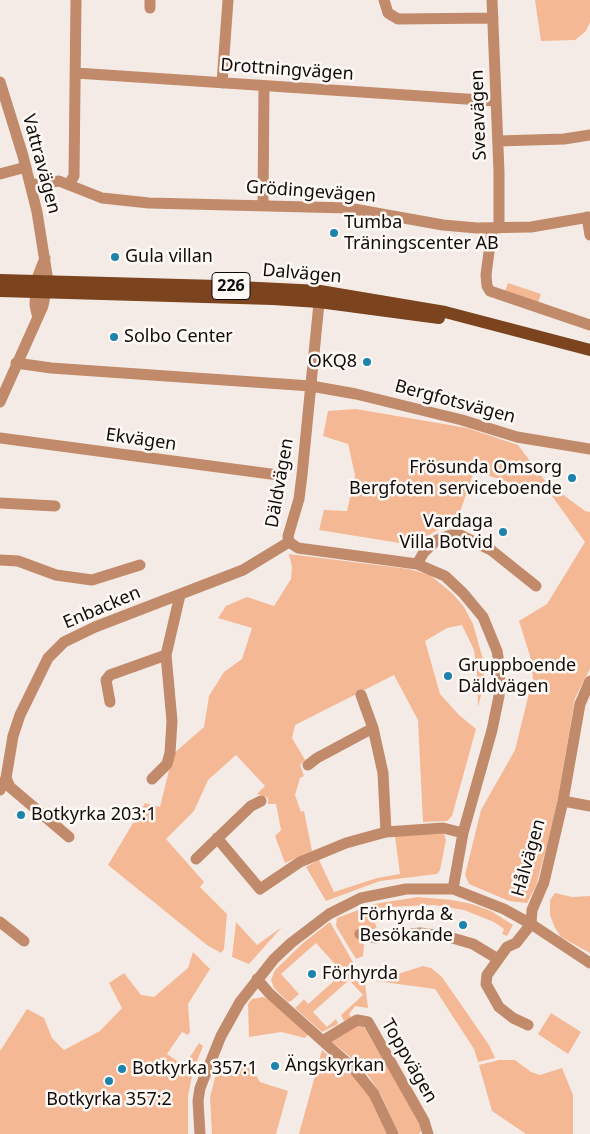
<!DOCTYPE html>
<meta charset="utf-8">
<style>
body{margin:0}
canvas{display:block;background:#f5ebe6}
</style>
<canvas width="590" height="1134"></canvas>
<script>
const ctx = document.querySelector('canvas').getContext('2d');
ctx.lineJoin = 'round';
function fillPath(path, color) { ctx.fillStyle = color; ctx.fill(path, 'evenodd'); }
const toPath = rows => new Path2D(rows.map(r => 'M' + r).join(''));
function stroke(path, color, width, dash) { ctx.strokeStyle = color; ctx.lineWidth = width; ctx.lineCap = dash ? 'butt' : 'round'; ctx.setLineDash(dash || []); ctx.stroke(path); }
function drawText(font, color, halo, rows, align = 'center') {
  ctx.font = font + ' "Noto Sans",sans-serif'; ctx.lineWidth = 5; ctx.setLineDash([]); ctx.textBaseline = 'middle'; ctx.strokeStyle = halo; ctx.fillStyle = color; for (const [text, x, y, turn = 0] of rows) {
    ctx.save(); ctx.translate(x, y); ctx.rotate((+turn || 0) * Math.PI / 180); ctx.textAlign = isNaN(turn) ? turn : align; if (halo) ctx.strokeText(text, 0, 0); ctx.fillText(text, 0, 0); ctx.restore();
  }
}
fillPath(toPath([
 [535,0,590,0,590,22,586,31,575,40,541,41],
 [508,283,541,294,538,303,505,291],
 [356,409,467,428,518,445,546,482,585,511,590,512,590,669,575,698,558,798,548,841,536,886,527,903,509,901,469,884,465,875,481,810,515,750,533,677,530,656,519,621,547,604,585,542,552,496,474,471,458,518,412,545,319,530,324,510,347,511,355,475,348,444,323,436,328,411],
 [289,554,409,569,430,575,453,594,464,607,473,624,484,663,484,683,478,707,477,673,474,650,462,625,447,628,425,641,440,694,459,715,476,729,452,816,447,821,423,822,418,720,394,675,295,725,292,738,305,760,300,765,304,776,300,778,295,795,301,812,304,811,312,851,285,863,275,836,281,830,276,804,268,804,268,798,257,794,265,786,236,755,208,780,194,811,166,839,204,882,200,887,227,914,224,949,221,953,207,945,108,865,145,803,160,807,173,754,204,727,209,696,224,672,242,659,252,628,218,618,226,606,247,597,274,606,291,579,292,567],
 [438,832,444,834,446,840,440,870,437,874,380,881,326,901,306,867,319,860,334,892,377,878,400,874,395,836],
 [555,893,572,897,590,896,590,953,561,937,555,928,550,915,550,900],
 [418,897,452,900,472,904,491,911,513,925,507,936,502,934,504,929,494,922,464,910,434,905,387,907,376,910,379,921,375,923,378,932,362,929,357,937,364,945,363,956,356,959,336,926,337,918,374,904],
 [236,922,257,945,282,927,249,964,232,957],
 [330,922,365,983,368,1008,355,1006,349,1014,352,1018,344,1021,341,1015,363,995,349,980,313,1012,327,1027,336,1019,338,1024,322,1032,295,1008,304,999,308,1004,343,973,316,943,281,974,299,994,291,1001,288,1002,274,988,271,980,275,970,303,943],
 [193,952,210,969,188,1004,190,1032,188,1035,182,1032,167,1054,184,1066,199,1043,203,1046,193,1071,188,1096,188,1134,0,1134,0,1051,27,1009,44,1018,52,1038,64,1050,100,1031,122,1008,109,983,124,973,141,995,154,997,188,968],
 [423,966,431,968,442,977,489,1045,495,1058,478,1062,474,1049,435,989,376,981],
 [263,997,270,1000,308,1034,305,1038,281,1032,249,1037,248,1004,252,999],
 [551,1013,581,1032,568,1054,538,1034],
 [358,1025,364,1027,414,1112,422,1130,419,1134,399,1134,381,1095,370,1078,359,1064,331,1041],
 [322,1050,358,1080,373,1102,388,1134,299,1134],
 [499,1060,515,1060,531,1072,540,1075,562,1068,573,1095,573,1134,526,1134,492,1111,479,1065],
 [243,1065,253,1070,260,1082,288,1091,276,1134,212,1134,210,1097,216,1074]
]), '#f5b895');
stroke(toPath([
 [384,0,388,13,398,19,493,18],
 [492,0,499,172,499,228],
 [150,8,150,0],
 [76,73,496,101],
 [0,82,23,156,37,212,48,281,43,306,0,402],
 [222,83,228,0],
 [498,141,564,139,590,135],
 [0,174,26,167],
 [69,184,74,176,76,0],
 [31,185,59,181,102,198,149,203,348,208,443,225,477,228,531,227,590,217],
 [263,205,264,86],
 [587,217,590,235],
 [492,229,486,275,487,286,490,291,590,325],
 [320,293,302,475,299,499,288,536,289,542,298,548,417,564,445,576,463,593,483,617,497,651,500,669,499,696,492,730,463,833,453,889],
 [37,314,35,305,36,281,45,258],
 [16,363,51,368,311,386,356,394,462,420,517,437,590,449],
 [0,438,278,475],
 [0,503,55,506],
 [0,560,18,561,56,575,92,580,140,565],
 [417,564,424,552,437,540,451,535,460,535,491,550,536,586],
 [361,695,373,728,383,773,386,832],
 [110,702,106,680,110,675,166,655,180,595],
 [308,765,317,758,373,728],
 [6,778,10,787,69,837],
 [152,779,167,764,170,753,172,721,166,655],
 [0,790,6,778,13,736,20,715,48,658,64,642,95,627,243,570,289,542],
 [563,801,590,806],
 [217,838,260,889,300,862,346,843,386,832,443,828,463,833],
 [196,859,251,806,261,801],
 [0,922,24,941],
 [360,934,375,938,420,933,449,937,473,944,498,959],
 [257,979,269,993,354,1069,374,1094,393,1134],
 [528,1025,513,1018,499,1007,486,984,487,975,507,947,516,943,531,924,532,910,544,882,563,801,580,704,590,681],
 [324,1040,357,1020,368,1022,424,1121,428,1134],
 [200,1134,198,1101,200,1088,221,1036,240,1002,274,959,291,943,329,914,361,898,406,889,453,889,504,909,531,924,590,963]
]), '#c18a6a', 11);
stroke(toPath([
 [0,280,218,286,320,291,445,312,590,350],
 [0,291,273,299,319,302,439,318]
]), '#7b431e', 12);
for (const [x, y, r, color] of [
 [334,233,5,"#1d83ad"],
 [115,257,5,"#1d83ad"],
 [114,337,5,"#1d83ad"],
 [367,362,5,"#1d83ad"],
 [572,478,5,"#1d83ad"],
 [503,532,5,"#1d83ad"],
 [448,676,5,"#1d83ad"],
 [21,815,5,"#1d83ad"],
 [463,925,5,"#1d83ad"],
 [312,974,5,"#1d83ad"],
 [275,1066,5,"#1d83ad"],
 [122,1069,5,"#1d83ad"],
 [109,1081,5,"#1d83ad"]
]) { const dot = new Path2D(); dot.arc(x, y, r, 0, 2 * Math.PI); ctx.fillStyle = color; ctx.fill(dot); stroke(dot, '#fff9f6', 2); }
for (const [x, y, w] of [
 [231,286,38]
]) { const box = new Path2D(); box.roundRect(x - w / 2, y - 13.5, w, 27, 4); ctx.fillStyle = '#fff9f6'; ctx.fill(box); stroke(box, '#100c0b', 1); }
drawText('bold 16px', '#100c0b', null, [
 ["226",231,286]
]);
drawText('18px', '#100c0b', '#fff9f6', [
 ["Drottningvägen",287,70,4],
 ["Sveavägen",479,115,-92],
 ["Vattravägen",41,164,75],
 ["Grödingevägen",311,192,4],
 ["Dalvägen",302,274,5],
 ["Bergfotsvägen",455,402,15],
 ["Ekvägen",141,440,8],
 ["Däldvägen",280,483,-80],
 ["Enbacken",102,608,-23],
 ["Hålvägen",529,858,-74],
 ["Toppvägen",409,1061,60]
]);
drawText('18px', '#100c0b', '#fff9f6', [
 ["Tumba",344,223],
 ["Träningscenter AB",344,244],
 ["Gula villan",125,257],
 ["Solbo Center",124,337],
 ["OKQ8",357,362,"right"],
 ["Frösunda Omsorg",562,468,"right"],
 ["Bergfoten serviceboende",562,489,"right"],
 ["Vardaga",493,522,"right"],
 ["Villa Botvid",493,543,"right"],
 ["Gruppboende",458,666],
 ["Däldvägen",458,687],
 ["Botkyrka 203:1",31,815],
 ["Förhyrda &",453,915,"right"],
 ["Besökande",453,936,"right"],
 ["Förhyrda",322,974],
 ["Ängskyrkan",285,1066],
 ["Botkyrka 357:1",132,1069],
 ["Botkyrka 357:2",109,1100,"center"]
], 'left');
</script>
